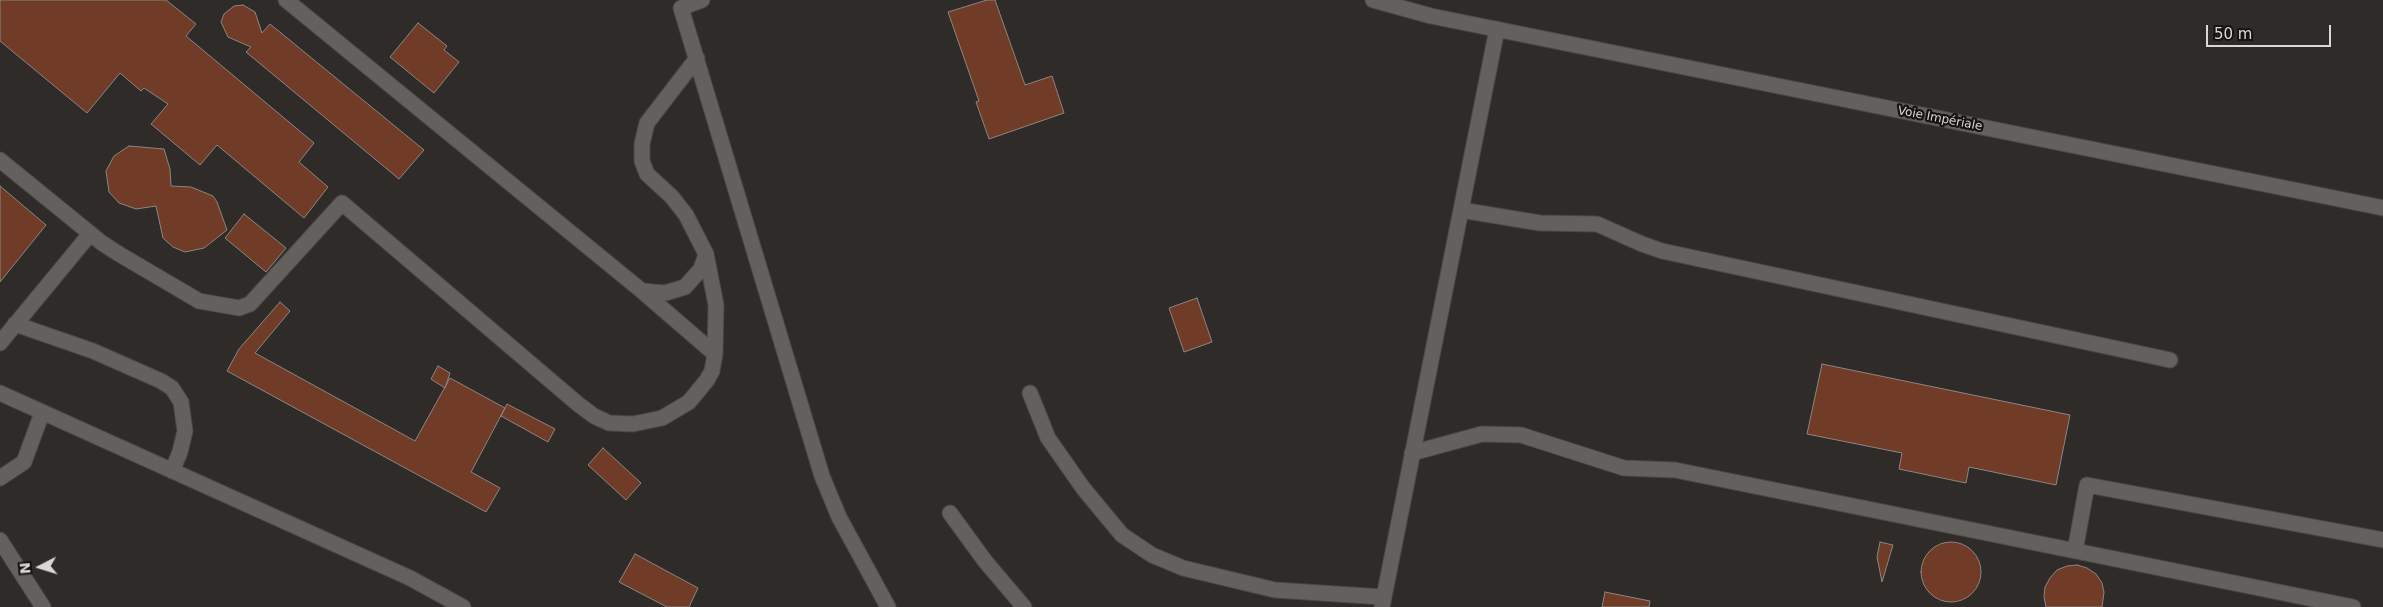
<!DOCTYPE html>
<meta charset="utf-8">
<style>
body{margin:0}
#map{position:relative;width:2383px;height:607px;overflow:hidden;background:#2e2b29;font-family:"DejaVu Sans",sans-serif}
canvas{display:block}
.north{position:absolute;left:15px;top:542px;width:50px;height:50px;-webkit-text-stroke:4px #161413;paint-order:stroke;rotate:265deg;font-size:14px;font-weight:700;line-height:20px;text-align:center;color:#dad8d6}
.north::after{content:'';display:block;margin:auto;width:18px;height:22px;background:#dad8d6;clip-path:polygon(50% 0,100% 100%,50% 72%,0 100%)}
.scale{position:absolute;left:2206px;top:25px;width:125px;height:22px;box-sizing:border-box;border:2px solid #dad8d6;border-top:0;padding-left:6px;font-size:15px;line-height:18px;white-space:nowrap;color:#dad8d6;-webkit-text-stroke:4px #161413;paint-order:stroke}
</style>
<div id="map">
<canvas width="2383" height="607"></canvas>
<div class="north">N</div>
<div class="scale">50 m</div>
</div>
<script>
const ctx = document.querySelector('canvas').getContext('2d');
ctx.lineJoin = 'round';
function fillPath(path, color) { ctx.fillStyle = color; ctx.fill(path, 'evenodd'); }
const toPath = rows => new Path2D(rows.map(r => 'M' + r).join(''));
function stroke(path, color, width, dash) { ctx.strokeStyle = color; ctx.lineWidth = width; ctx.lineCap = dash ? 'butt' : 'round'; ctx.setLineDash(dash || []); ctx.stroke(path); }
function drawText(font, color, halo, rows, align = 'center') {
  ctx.font = font + ' "DejaVu Sans",sans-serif'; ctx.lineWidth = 4.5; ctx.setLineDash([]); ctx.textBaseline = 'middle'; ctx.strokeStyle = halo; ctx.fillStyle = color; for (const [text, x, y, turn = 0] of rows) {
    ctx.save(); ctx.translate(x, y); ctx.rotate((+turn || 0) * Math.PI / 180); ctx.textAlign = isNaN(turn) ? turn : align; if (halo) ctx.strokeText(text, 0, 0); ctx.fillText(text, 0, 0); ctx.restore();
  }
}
const building = toPath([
 [0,0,166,0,196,24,186,36,314,143,299,162,328,187,304,218,217,145,200,165,151,124,168,104,144,88,141,91,120,73,87,113,0,41,0,0],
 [987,0,995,0,1025,85,1052,76,1064,113,989,139,976,102,979,101,948,12,987,0],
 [243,5,255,12,262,33,270,24,424,150,399,179,246,52,251,47,228,37,221,22,224,14,234,6,243,5],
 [418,23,447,46,444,50,459,62,434,93,390,57,418,23],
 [129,146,164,149,170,169,171,186,191,187,213,196,217,202,227,230,204,248,185,252,173,247,163,238,156,206,136,209,119,203,109,192,106,171,114,156,129,146],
 [0,186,46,225,0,282,0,186],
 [244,214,286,248,266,272,225,238,244,214],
 [1197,298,1212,342,1184,352,1169,308,1197,298],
 [280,302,290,311,255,353,415,441,450,378,505,408,507,404,555,429,548,442,501,416,505,408,471,472,500,488,486,512,227,371,239,349,280,302],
 [1822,364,2070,415,2056,485,1969,467,1966,483,1899,469,1902,453,1807,434,1822,364],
 [438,366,450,373,445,388,431,379,438,366],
 [603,448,641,483,626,500,588,465,603,448],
 '1921 572a30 30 0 1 1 60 0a30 30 0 1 1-60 0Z',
 [1880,542,1893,545,1882,582,1877,557,1880,542],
 [635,554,698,588,689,607,667,607,619,582,635,554],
 [2077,565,2087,568,2096,574,2102,583,2104,592,2102,607,2046,607,2044,597,2045,587,2050,578,2057,570,2067,566,2077,565],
 [1605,592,1650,601,1649,607,1602,607,1605,592]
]);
fillPath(building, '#703c27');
stroke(building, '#8b8684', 1);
const minor = toPath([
 [286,0,642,291,665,293,685,287,701,269,706,254],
 [702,0,681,8,822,476,839,517,888,607],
 [1373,0,1431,16,2383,208],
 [0,160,102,243,119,254,199,301,239,308,250,304,342,203,578,404,594,416,609,423,633,424,662,418,689,402,707,380,712,371,715,354,716,305,706,254,686,215,672,197,647,174,642,161,642,144,647,123,697,58],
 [1461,210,1540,223,1597,224,1642,244,1662,251,2170,360],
 [642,291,715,354],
 [15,324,93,351,161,381,172,388,181,402,185,431,180,452,172,471],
 [0,343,90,234],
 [0,393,410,578,463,607],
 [1030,393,1048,438,1083,488,1122,535,1152,555,1183,568,1275,590,1383,597],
 [1412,453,1482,434,1521,435,1624,468,1675,470,2353,607],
 [0,478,24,462,42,413],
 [950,513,985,561,1024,607],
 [0,540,43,607],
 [2075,551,2087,485,2383,540],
 [1382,607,1497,29]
]);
stroke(minor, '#4a4745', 17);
stroke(minor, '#63605d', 15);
drawText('12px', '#dad8d6', '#161413', [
 ["Voie Impériale",1940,119,11]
]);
</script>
